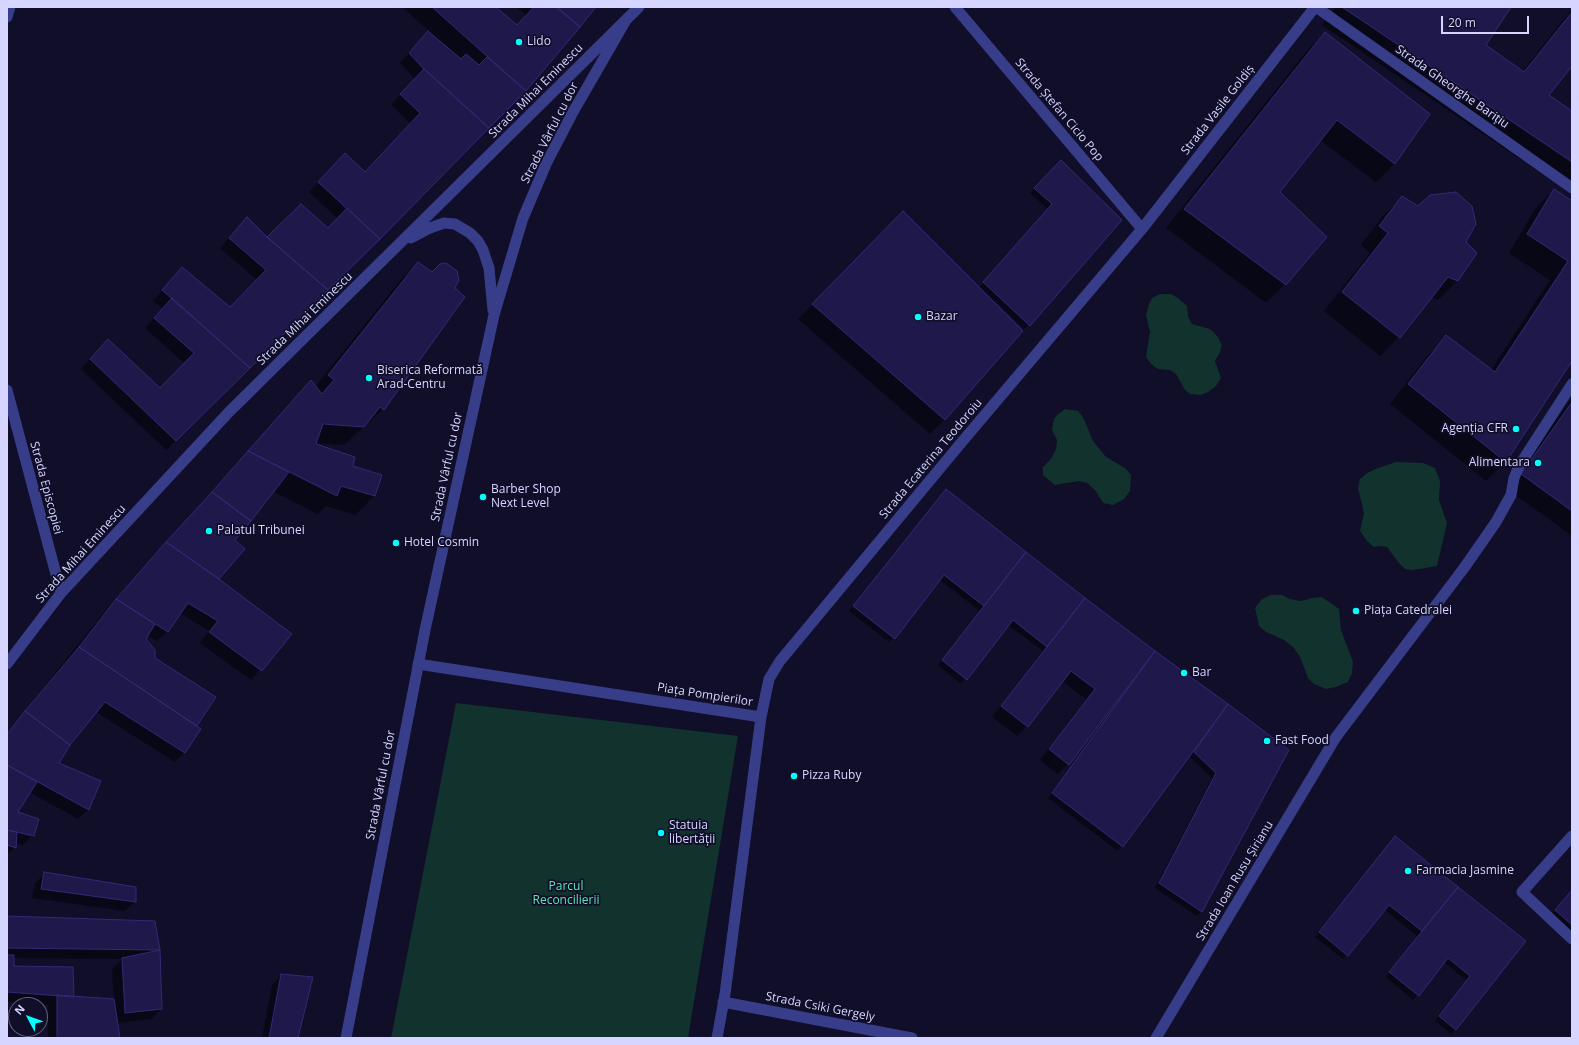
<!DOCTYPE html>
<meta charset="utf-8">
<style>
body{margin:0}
#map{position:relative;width:1579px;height:1045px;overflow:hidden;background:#100e28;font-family:"Open Sans",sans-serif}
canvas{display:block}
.frame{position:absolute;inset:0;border:8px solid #d5d5ff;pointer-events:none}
.north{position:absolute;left:8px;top:997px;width:40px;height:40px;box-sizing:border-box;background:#100e28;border:1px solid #5f5e7e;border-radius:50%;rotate:311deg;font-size:11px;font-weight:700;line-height:16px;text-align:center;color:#d5d5ff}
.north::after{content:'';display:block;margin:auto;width:14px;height:18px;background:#01fffd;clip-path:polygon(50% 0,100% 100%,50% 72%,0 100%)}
.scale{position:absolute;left:1441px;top:16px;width:88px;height:18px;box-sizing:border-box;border:2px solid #d5d5ff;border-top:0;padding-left:5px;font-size:12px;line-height:14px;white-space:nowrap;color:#d5d5ff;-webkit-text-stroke:3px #100e28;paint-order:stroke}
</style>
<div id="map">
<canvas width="1579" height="1045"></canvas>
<div class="frame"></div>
<div class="north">N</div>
<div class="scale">20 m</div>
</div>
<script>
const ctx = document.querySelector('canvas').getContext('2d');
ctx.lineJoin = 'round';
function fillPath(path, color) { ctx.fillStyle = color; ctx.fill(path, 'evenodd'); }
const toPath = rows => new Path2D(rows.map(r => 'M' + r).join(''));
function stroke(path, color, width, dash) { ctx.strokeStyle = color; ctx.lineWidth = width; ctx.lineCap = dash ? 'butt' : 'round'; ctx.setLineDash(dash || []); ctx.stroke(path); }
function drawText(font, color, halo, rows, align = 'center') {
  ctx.font = font + ' "Open Sans",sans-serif'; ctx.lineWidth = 3.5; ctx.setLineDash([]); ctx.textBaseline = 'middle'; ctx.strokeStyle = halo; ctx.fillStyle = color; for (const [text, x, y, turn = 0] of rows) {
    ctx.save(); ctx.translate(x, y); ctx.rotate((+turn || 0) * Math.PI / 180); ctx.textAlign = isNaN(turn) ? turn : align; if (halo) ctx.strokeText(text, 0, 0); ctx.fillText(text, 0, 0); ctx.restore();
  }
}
fillPath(toPath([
 [1160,294,1171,294,1178,298,1187,306,1188,316,1192,324,1210,329,1218,337,1222,345,1220,352,1215,361,1221,378,1216,386,1208,392,1200,395,1190,394,1185,390,1176,374,1170,370,1158,369,1151,364,1146,357,1150,332,1146,315,1149,304,1152,298],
 [1065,409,1078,411,1083,417,1093,441,1106,457,1125,468,1131,475,1130,491,1124,499,1113,505,1103,503,1095,490,1087,483,1079,481,1055,485,1043,475,1043,467,1051,459,1056,449,1057,440,1052,430,1054,419,1057,415],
 [1396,462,1423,463,1435,468,1440,481,1439,500,1447,523,1437,566,1413,570,1405,569,1398,562,1387,547,1381,546,1374,547,1367,541,1360,531,1364,513,1358,488,1360,479,1367,473,1378,468],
 [1271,595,1282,595,1290,599,1301,601,1312,598,1322,597,1339,609,1341,630,1353,662,1352,673,1348,682,1336,687,1326,689,1314,684,1308,678,1300,657,1294,648,1284,640,1266,632,1259,626,1255,608,1262,599],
 [456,703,738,736,688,1038,391,1038]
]), '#11322d');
fillPath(toPath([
 [402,7,495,7,517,26,526,15,516,7,595,7,525,90,379,238,166,450,81,369,108,340,160,389,185,364,145,328,163,309,153,301,173,278,230,308,257,280,220,248,237,229,267,239,328,229,338,219,309,192,335,165,365,173,411,124,391,105,415,79,400,63,429,31],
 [1336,7,1510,7,1485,45,1522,72,1572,9,1572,65,1547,96,1572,112,1572,194,1322,25],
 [1325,33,1395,163,1376,182,1320,140,1278,192,1325,237,1285,284,1266,303,1166,228,1306,52],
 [1061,161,1029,325,1024,329,995,301,994,303,945,419,930,434,798,319,903,212,979,288,1048,209,1030,193],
 [1554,190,1572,203,1572,359,1505,462,1486,481,1390,404,1428,355,1447,336,1491,370,1550,280,1509,253,1535,209],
 [1402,198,1464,242,1457,281,1438,300,1431,297,1399,337,1380,356,1324,311,1370,253,1361,245,1383,216],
 [418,263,383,409,344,445,314,443,352,467,381,475,374,496,355,515,326,506,318,514,272,491,233,540,217,579,290,634,251,680,200,643,209,631,180,613,167,632,157,641,147,635,145,639,154,658,215,697,196,726,185,752,175,762,96,712,69,745,58,764,88,810,78,819,29,792,16,812,33,835,23,845,15,843,15,847,7,855,7,733,106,610,152,557,202,503,292,401,311,382,315,387,399,282],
 [1572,398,1572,536,1507,489],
 [946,491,1085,599,1288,750,1202,911,1197,916,1155,888,1212,778,1189,756,1118,851,1048,798,1122,697,1120,696,1068,764,1058,774,1040,760,1086,699,1062,681,1027,726,1017,736,992,717,1043,651,1008,625,961,684,938,665,980,611,940,580,889,642,849,611],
 [1395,838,1525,941,1451,1034,1435,1021,1467,981,1444,962,1413,1000,1386,977,1418,937,1384,909,1343,959,1315,937],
 [45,873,135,901,125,911,32,898,35,883],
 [1572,890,1572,943,1546,921],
 [7,917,154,922,159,950,161,1009,151,1019,117,1023,119,1038,48,1038,48,1005,7,1002],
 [13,958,122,959,112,969,114,1000,73,997,13,967],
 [282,975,297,1038,262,1038,272,985]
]), '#0007');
const building = toPath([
 [432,7,496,7,517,25,534,7,556,7,580,27,526,91,432,7],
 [557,7,596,7,580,27,557,7],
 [1342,7,1511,7,1486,45,1524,72,1572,12,1572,66,1549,95,1572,111,1572,162,1342,7],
 [428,31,461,59,466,54,479,65,487,57,526,91,489,128,424,69,409,53,428,31],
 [1325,32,1430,114,1395,164,1337,120,1280,192,1327,237,1286,285,1184,209,1325,32],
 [424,69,489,128,380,239,318,182,345,153,365,172,420,113,400,94,424,69],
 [1061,160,1122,220,1030,326,983,282,1052,204,1034,188,1061,160],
 [1554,189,1572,201,1572,361,1506,462,1408,384,1446,335,1495,372,1568,261,1527,234,1554,189],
 [1456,192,1472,206,1476,224,1466,242,1477,253,1458,281,1448,277,1400,338,1342,292,1388,233,1379,226,1402,196,1418,206,1430,195,1456,192],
 [301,204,328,228,347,208,380,239,328,290,267,237,301,204],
 [903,211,1023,331,945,420,812,304,903,211],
 [247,217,267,237,328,290,250,368,162,290,182,267,230,307,266,270,229,238,247,217],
 [418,262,432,272,440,264,446,263,457,271,459,280,455,288,465,297,384,410,380,407,364,427,323,424,316,444,355,457,353,466,382,475,375,496,341,486,337,496,248,451,311,380,322,394,334,380,328,375,418,262],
 [172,298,250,368,176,441,90,359,108,339,160,388,194,353,154,318,172,298],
 [1572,402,1572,511,1521,474,1572,402],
 [248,451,289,472,251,521,212,492,248,451],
 [946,489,1026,552,984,606,944,575,895,639,853,606,946,489],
 [212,492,251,521,235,540,245,549,219,579,166,542,212,492],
 [166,542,219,579,292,634,262,671,209,632,218,621,188,603,168,632,116,599,166,542],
 [1026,552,1085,598,1047,647,1013,620,967,680,942,660,1026,552],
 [1085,598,1155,651,1069,765,1049,749,1095,689,1071,671,1028,727,1001,706,1085,598],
 [116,599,155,624,146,639,155,650,155,658,216,697,197,726,79,647,116,599],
 [79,647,201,729,185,753,105,702,70,745,25,711,79,647],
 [1155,651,1228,704,1123,847,1052,793,1155,651],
 [1228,704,1289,750,1202,912,1159,883,1216,773,1194,752,1228,704],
 [25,711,70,745,59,763,101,781,89,810,7,765,7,734,25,711],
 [7,765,37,782,18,812,39,819,34,836,7,830,7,765],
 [7,830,17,832,16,848,7,845,7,830],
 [1395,836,1458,887,1422,931,1389,905,1348,956,1319,932,1395,836],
 [44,872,136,887,136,902,41,889,44,872],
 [1458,887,1526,941,1456,1030,1439,1016,1470,976,1448,958,1419,996,1389,972,1458,887],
 [1572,890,1572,925,1555,910,1572,890],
 [7,916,155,921,160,950,7,948,7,916],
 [160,950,162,1009,125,1013,122,958,160,950],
 [7,955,14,955,14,966,73,967,74,997,7,992,7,955],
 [281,974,313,977,298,1038,269,1038,281,974],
 [57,995,114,999,120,1038,57,1038,57,995]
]);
fillPath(building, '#1e194a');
stroke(building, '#312a77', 1);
stroke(toPath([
 [1336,737,1464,568,1496,522,1511,495,1514,478,1519,466,1572,384]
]), '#373d89', 11);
stroke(toPath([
 [955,7,1142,229],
 [1316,7,1572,188],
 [7,17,10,7],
 [418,664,761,717,725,994,717,1038],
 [761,717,769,679,780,661,961,443,1142,229,1315,7],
 [1572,836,1522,892,1572,939],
 [723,1002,912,1038],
 [1156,1038,1336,737]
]), '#373d89', 11);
stroke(toPath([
 [411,238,430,228,444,223,455,224,470,233,478,241,483,250,489,268,493,310],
 [7,390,61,593],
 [7,664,61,593,229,412,639,7],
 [346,1038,425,630,494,315,523,218,546,164,573,112,626,20]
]), '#373d89', 11);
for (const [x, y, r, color] of [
 [519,42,4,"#01fffd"],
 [918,317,4,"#01fffd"],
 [369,378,4,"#01fffd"],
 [1516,429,4,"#01fffd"],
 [1538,463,4,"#01fffd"],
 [483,497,4,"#01fffd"],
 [209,531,4,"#01fffd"],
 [396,543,4,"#01fffd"],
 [1356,611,4,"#01fffd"],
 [1184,673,4,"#01fffd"],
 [1267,741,4,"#01fffd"],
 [794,776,4,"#01fffd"],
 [661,833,4,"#01fffd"],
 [1408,871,4,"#01fffd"]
]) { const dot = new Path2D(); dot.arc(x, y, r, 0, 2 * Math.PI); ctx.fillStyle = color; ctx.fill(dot); stroke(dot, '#100e28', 1.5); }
drawText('12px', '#d5d5ff', '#100e28', [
 ["Lido",527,42],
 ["Bazar",926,317],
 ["Biserica Reformată",377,371],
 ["Arad-Centru",377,385],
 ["Agenția CFR",1508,429,"right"],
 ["Alimentara",1530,463,"right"],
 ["Barber Shop",491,490],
 ["Next Level",491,504],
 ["Palatul Tribunei",217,531],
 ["Hotel Cosmin",404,543],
 ["Piața Catedralei",1364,611],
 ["Bar",1192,673],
 ["Fast Food",1275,741],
 ["Pizza Ruby",802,776],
 ["Statuia",669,826],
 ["libertății",669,840],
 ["Farmacia Jasmine",1416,871]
], 'left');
drawText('12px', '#d5d5ff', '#100e28', [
 ["Strada Gheorghe Barițiu",1452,87,35],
 ["Strada Mihai Eminescu",536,91,-45],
 ["Strada Ștefan Cicio Pop",1059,110,50],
 ["Strada Vasile Goldiș",1218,110,-52],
 ["Strada Vârful cu dor",550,133,-63],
 ["Strada Mihai Eminescu",305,319,-44],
 ["Strada Ecaterina Teodoroiu",931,459,-50],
 ["Strada Vârful cu dor",447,467,-78],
 ["Strada Episcopiei",46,488,75],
 ["Strada Mihai Eminescu",81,554,-48],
 ["Piața Pompierilor",705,695,9],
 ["Strada Vârful cu dor",381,785,-79],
 ["Strada Ioan Rusu Șirianu",1235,881,-59],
 ["Strada Csiki Gergely",820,1007,11]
]);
drawText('12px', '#5ae6b4', '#100e28', [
 ["Parcul",566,887],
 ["Reconcilierii",566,901]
]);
</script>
